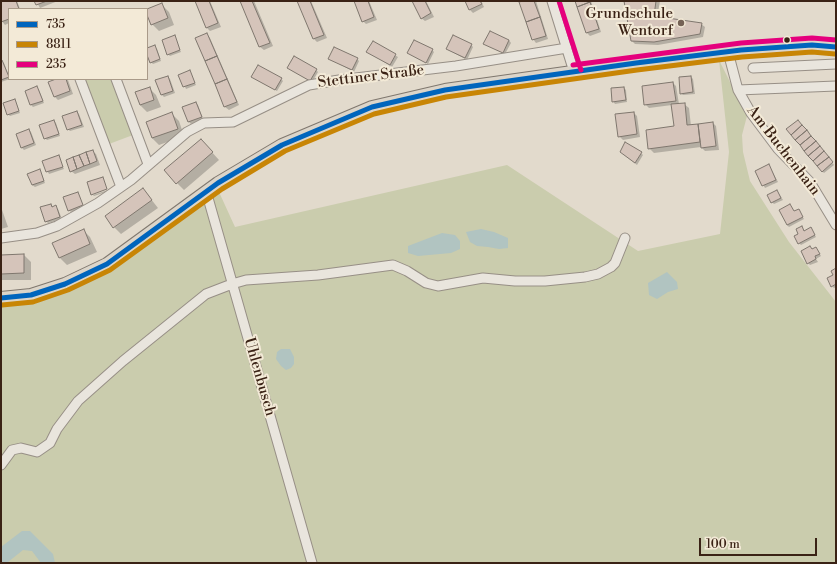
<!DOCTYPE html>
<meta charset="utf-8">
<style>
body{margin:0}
#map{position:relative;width:837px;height:564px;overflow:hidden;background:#e2dacc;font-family:"Libre Bodoni",serif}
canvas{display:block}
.frame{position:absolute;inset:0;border:2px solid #3a2215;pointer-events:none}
.legend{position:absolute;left:8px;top:8px;width:140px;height:72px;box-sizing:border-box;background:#f3ead7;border:1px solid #a99a89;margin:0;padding:5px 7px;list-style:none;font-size:12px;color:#3a2215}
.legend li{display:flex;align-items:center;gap:8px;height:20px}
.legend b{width:20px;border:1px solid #a99a89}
.scale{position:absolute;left:699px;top:538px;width:118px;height:18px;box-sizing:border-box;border:2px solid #3a2215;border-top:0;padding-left:5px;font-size:12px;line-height:14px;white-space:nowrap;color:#3a2215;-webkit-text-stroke:3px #f3ead7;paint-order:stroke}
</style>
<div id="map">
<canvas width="837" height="564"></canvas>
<div class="frame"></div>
<ul class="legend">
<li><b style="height:5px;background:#0065bd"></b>735</li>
<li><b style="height:5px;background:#c88505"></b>8811</li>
<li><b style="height:5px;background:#e5007d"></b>235</li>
</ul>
<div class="scale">100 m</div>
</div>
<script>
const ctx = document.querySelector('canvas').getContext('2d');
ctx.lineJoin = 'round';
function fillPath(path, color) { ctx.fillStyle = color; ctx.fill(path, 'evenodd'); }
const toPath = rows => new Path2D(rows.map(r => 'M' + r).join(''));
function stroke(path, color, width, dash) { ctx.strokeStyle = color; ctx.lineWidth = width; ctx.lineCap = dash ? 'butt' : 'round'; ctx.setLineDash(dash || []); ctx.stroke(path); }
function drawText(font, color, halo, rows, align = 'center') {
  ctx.font = font + ' "Libre Bodoni",serif'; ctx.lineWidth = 4; ctx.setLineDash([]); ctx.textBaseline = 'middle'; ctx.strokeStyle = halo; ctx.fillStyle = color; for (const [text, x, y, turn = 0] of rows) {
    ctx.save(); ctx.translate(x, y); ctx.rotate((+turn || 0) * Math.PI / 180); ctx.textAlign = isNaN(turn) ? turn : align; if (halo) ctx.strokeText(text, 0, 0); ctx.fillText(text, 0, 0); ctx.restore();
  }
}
fillPath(toPath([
 [719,60,747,116,742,135,743,152,750,181,789,242,836,302,836,563,1,563,1,305,32,302,68,291,116,266,215,196,219,192,235,227,507,165,638,251,720,234,729,152],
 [84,79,112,79,133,135,109,144]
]), '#caccad');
fillPath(toPath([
 [481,229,494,232,508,238,508,248,499,249,488,247,477,246,470,242,466,232],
 [442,233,455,235,460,241,460,249,451,253,418,256,408,253,408,246],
 [667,272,677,282,678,289,668,292,657,299,649,295,648,283],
 [281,349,290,349,294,357,294,364,291,368,286,370,281,366,276,359,277,352],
 [22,531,30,531,53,554,55,563,41,563,32,551,23,550,8,562,1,563,1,547]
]), '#b1c4c1');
fillPath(toPath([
 [1,1,17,1,20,9,9,9,9,23,5,25,1,20],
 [36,1,58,1,40,8],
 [196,1,210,1,221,27,210,31,207,28],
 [241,1,254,1,273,46,264,50,260,47],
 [298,1,311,1,327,38,317,42,314,39],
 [355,1,369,1,377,20,366,24,363,21],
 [413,1,426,1,434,17,425,21,421,18],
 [466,1,481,1,484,7,473,13,469,9],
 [520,1,536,1,548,39,536,43,533,39],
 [576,1,591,1,601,32,590,36,587,33],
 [625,1,660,1,657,18,701,24,705,27,703,37,658,45,635,44,632,41],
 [162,5,169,12,174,25,159,31,152,24,147,10],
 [207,34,210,38,239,105,229,110,225,107,196,39],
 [174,37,181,52,170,56,168,54],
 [509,40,511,43,505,54,487,45],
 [373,42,398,57,392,67,368,52],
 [471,45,473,47,467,60,447,49],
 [155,47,157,49,161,61,153,64,151,62,147,49],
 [432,50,434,52,428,64,409,53],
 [357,59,359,61,354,72,332,60],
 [1,61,4,63,10,79,1,82],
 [288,68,316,70,318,72,312,82],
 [190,72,196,85,186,89,180,75],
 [168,77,170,79,175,93,164,97,162,95,157,81],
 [252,77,281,79,283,81,277,91],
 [691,77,693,79,695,94,683,95,681,93],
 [59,79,66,79,68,80,73,94,58,100,55,97],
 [673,83,676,86,679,104,684,104,689,108,691,126,713,123,716,126,719,150,705,151,701,147,654,153,649,148,675,127,672,105,649,108,645,104],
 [37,88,39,90,44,103,33,107,31,105,26,92],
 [149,88,156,95,161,107,147,112,140,105,136,93],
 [624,88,626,90,627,102,615,104,613,101],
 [14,100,16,102,20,113,10,116,8,114],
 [196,103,198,105,203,119,191,124,189,122,184,107],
 [77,112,79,114,84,127,70,131,68,129],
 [634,113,637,116,640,137,623,140,619,136],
 [172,114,179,121,184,136,159,145,152,138],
 [54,121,56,123,60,136,47,140,45,138],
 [800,123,834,165,824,173,822,171],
 [29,130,31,132,36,145,24,150,22,148],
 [201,140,219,160,184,190,177,183],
 [92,151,96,154,100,165,75,174,71,171],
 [641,153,643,155,637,165,623,154],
 [58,157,64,169,49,174,43,162],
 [769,165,778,182,765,188,756,171],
 [39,170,41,172,45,183,35,187,32,185],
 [143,189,158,208,121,234,114,227],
 [108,190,109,191,94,196,93,195],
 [777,191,783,200,774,204,772,202],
 [77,193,84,207,71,212,69,210],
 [50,205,58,209,62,219,48,223,46,221],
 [1,207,8,227,1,229],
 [798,210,804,219,789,227,787,225,794,212],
 [801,227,805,231,811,228,816,237,801,245,799,243],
 [83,230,90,237,97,252,67,265,60,258,54,243],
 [816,248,821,256,816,259,818,262,810,265,808,263,812,250],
 [24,255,31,262,31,280,1,280,1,256],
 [836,270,836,287,834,288,832,286]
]), '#0003');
const building = toPath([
 [1,1,16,1,19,9,9,9,9,19,1,22,1,1],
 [34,1,47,1,36,5,34,1],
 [195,1,209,1,218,23,206,28,195,1],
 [240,1,252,1,270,43,259,47,240,1],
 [297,1,310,1,324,35,313,39,297,1],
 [354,1,368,1,374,17,362,22,354,1],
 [412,1,425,1,431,13,421,19,412,1],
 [465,1,480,1,482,4,469,10,465,1],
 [523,1,534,1,540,17,526,22,519,2,523,1],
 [575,1,589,1,590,2,577,7,575,1],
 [624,1,656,1,654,16,702,23,700,34,654,42,631,41,624,1],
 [590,2,599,29,586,33,577,7,590,2],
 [162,3,168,18,151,25,147,15,147,9,162,3],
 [540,17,546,36,532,40,526,22,540,17],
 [490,31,509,40,503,53,483,44,490,31],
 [207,33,217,56,205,61,195,38,207,33],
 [175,35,180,50,167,55,162,40,175,35],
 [453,35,472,44,465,58,446,49,453,35],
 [414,40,433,49,426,63,407,53,414,40],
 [373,41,396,54,390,65,366,52,373,41],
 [155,45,160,59,150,63,147,55,147,48,155,45],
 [334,47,358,58,352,70,328,59,334,47],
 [217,56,227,79,215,84,205,61,217,56],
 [294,56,317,69,310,81,287,68,294,56],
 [1,60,2,60,9,77,1,80,1,60],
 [258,65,282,78,275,90,251,77,258,65],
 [190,70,195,83,183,87,178,75,190,70],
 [168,76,173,91,161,95,155,80,168,76],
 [691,76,693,92,680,94,679,77,691,76],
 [56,79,66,79,70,91,54,97,48,82,56,79],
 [227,79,237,102,224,107,215,84,227,79],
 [673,82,676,101,644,105,642,86,673,82],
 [37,86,43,101,30,105,25,91,37,86],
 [150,87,154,100,140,105,135,92,150,87],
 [624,87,626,100,612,102,611,88,624,87],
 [15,99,19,111,7,115,3,103,15,99],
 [196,102,202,117,188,122,182,107,196,102],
 [685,103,687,125,698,124,700,142,648,149,646,130,674,126,671,104,685,103],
 [77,111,82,125,67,130,62,116,77,111],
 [172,112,178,129,152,138,146,122,172,112],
 [634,112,637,134,618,137,615,114,634,112],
 [54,120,59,134,44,139,39,125,54,120],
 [798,120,802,125,791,135,786,129,798,120],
 [713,122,716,146,701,148,698,124,713,122],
 [802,125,807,130,795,140,791,135,802,125],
 [29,129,34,143,21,148,16,134,29,129],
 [807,130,811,136,800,145,795,140,807,130],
 [811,136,816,141,804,151,800,145,811,136],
 [201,139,213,152,176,184,164,170,201,139],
 [816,141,820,146,808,156,804,151,816,141],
 [625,142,642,152,635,163,620,152,625,142],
 [820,146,824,151,813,161,808,156,820,146],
 [93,150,97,161,90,164,86,152,93,150],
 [824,151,829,157,817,166,813,161,824,151],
 [86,152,90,164,84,166,79,155,86,152],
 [59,155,63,167,46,172,42,161,59,155],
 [79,155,84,166,77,169,73,157,79,155],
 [73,157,77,169,70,172,66,160,73,157],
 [829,157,833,162,822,172,817,166,829,157],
 [769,164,776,180,762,186,755,171,769,164],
 [40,169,44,181,32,185,27,174,40,169],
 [103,177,107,189,91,195,87,182,103,177],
 [143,188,152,200,113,228,105,216,143,188],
 [777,190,781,198,771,203,767,195,777,190],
 [78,192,83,205,68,211,63,197,78,192],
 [51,204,52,207,56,205,60,217,45,222,40,207,51,204],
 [790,204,794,211,799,209,803,217,787,225,779,210,790,204],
 [802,226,804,231,811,227,815,235,798,244,794,236,798,234,796,229,802,226],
 [84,229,90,244,59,258,52,243,84,229],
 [810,246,812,249,816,247,820,254,815,256,816,259,807,264,801,251,810,246],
 [24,254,24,273,1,274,1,255,24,254],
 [836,268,836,284,831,287,827,278,833,275,831,271,836,268]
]);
fillPath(building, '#d5c4ba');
stroke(building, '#7f776e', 1);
const minor = toPath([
 [552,1,574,72],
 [728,52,738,90,751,113,778,149,810,182,836,225],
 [753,68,836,64],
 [80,79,121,187],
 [116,79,148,164],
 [738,90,836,86],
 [206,191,312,563],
 [1,238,37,233,57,226,98,203,131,180,187,132,204,123,233,122,309,85,339,80,456,66,567,48],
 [1,465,12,450,21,448,37,452,50,443,57,429,78,401,123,361,206,294,232,284,246,280,318,275,393,265,407,271,426,283,438,286,483,278,515,281,545,281,585,277,598,274,611,267,615,263,625,238]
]);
const major = toPath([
 [1,298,31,295,65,284,107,264,218,183,282,145,372,107,445,90,636,63,741,50,812,45,836,47]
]);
stroke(minor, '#978f86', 11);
stroke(major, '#7f776e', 14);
stroke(minor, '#e9e5dd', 9);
stroke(major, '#dcd5c9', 12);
stroke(toPath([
 [1,298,31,295,65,284,107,264,218,183,282,145,372,107,445,90,636,63,741,50,812,45,836,47]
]), '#0065bd', 5);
stroke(toPath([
 [2,305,33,302,68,290,110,270,222,189,285,151,374,114,446,97,637,70,742,57,812,52,835,54]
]), '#c88505', 5);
stroke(toPath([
 [559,1,581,70],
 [573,65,741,43,812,38,836,40]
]), '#e5007d', 5);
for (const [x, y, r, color] of [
 [681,23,4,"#756255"],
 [787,40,3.5,"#3a2215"]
]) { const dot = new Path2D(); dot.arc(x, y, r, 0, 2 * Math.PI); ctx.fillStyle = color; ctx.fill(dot); stroke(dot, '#f3ead7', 1.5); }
drawText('15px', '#3a2215', '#f3ead7', [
 ["Grundschule",673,14],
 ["Wentorf",673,31]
], 'right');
drawText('15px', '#3a2215', '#f3ead7', [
 ["Stettiner Straße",371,77,-7],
 ["Am Buchenhain",783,151,52],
 ["Uhlenbusch",259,377,74]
]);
</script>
